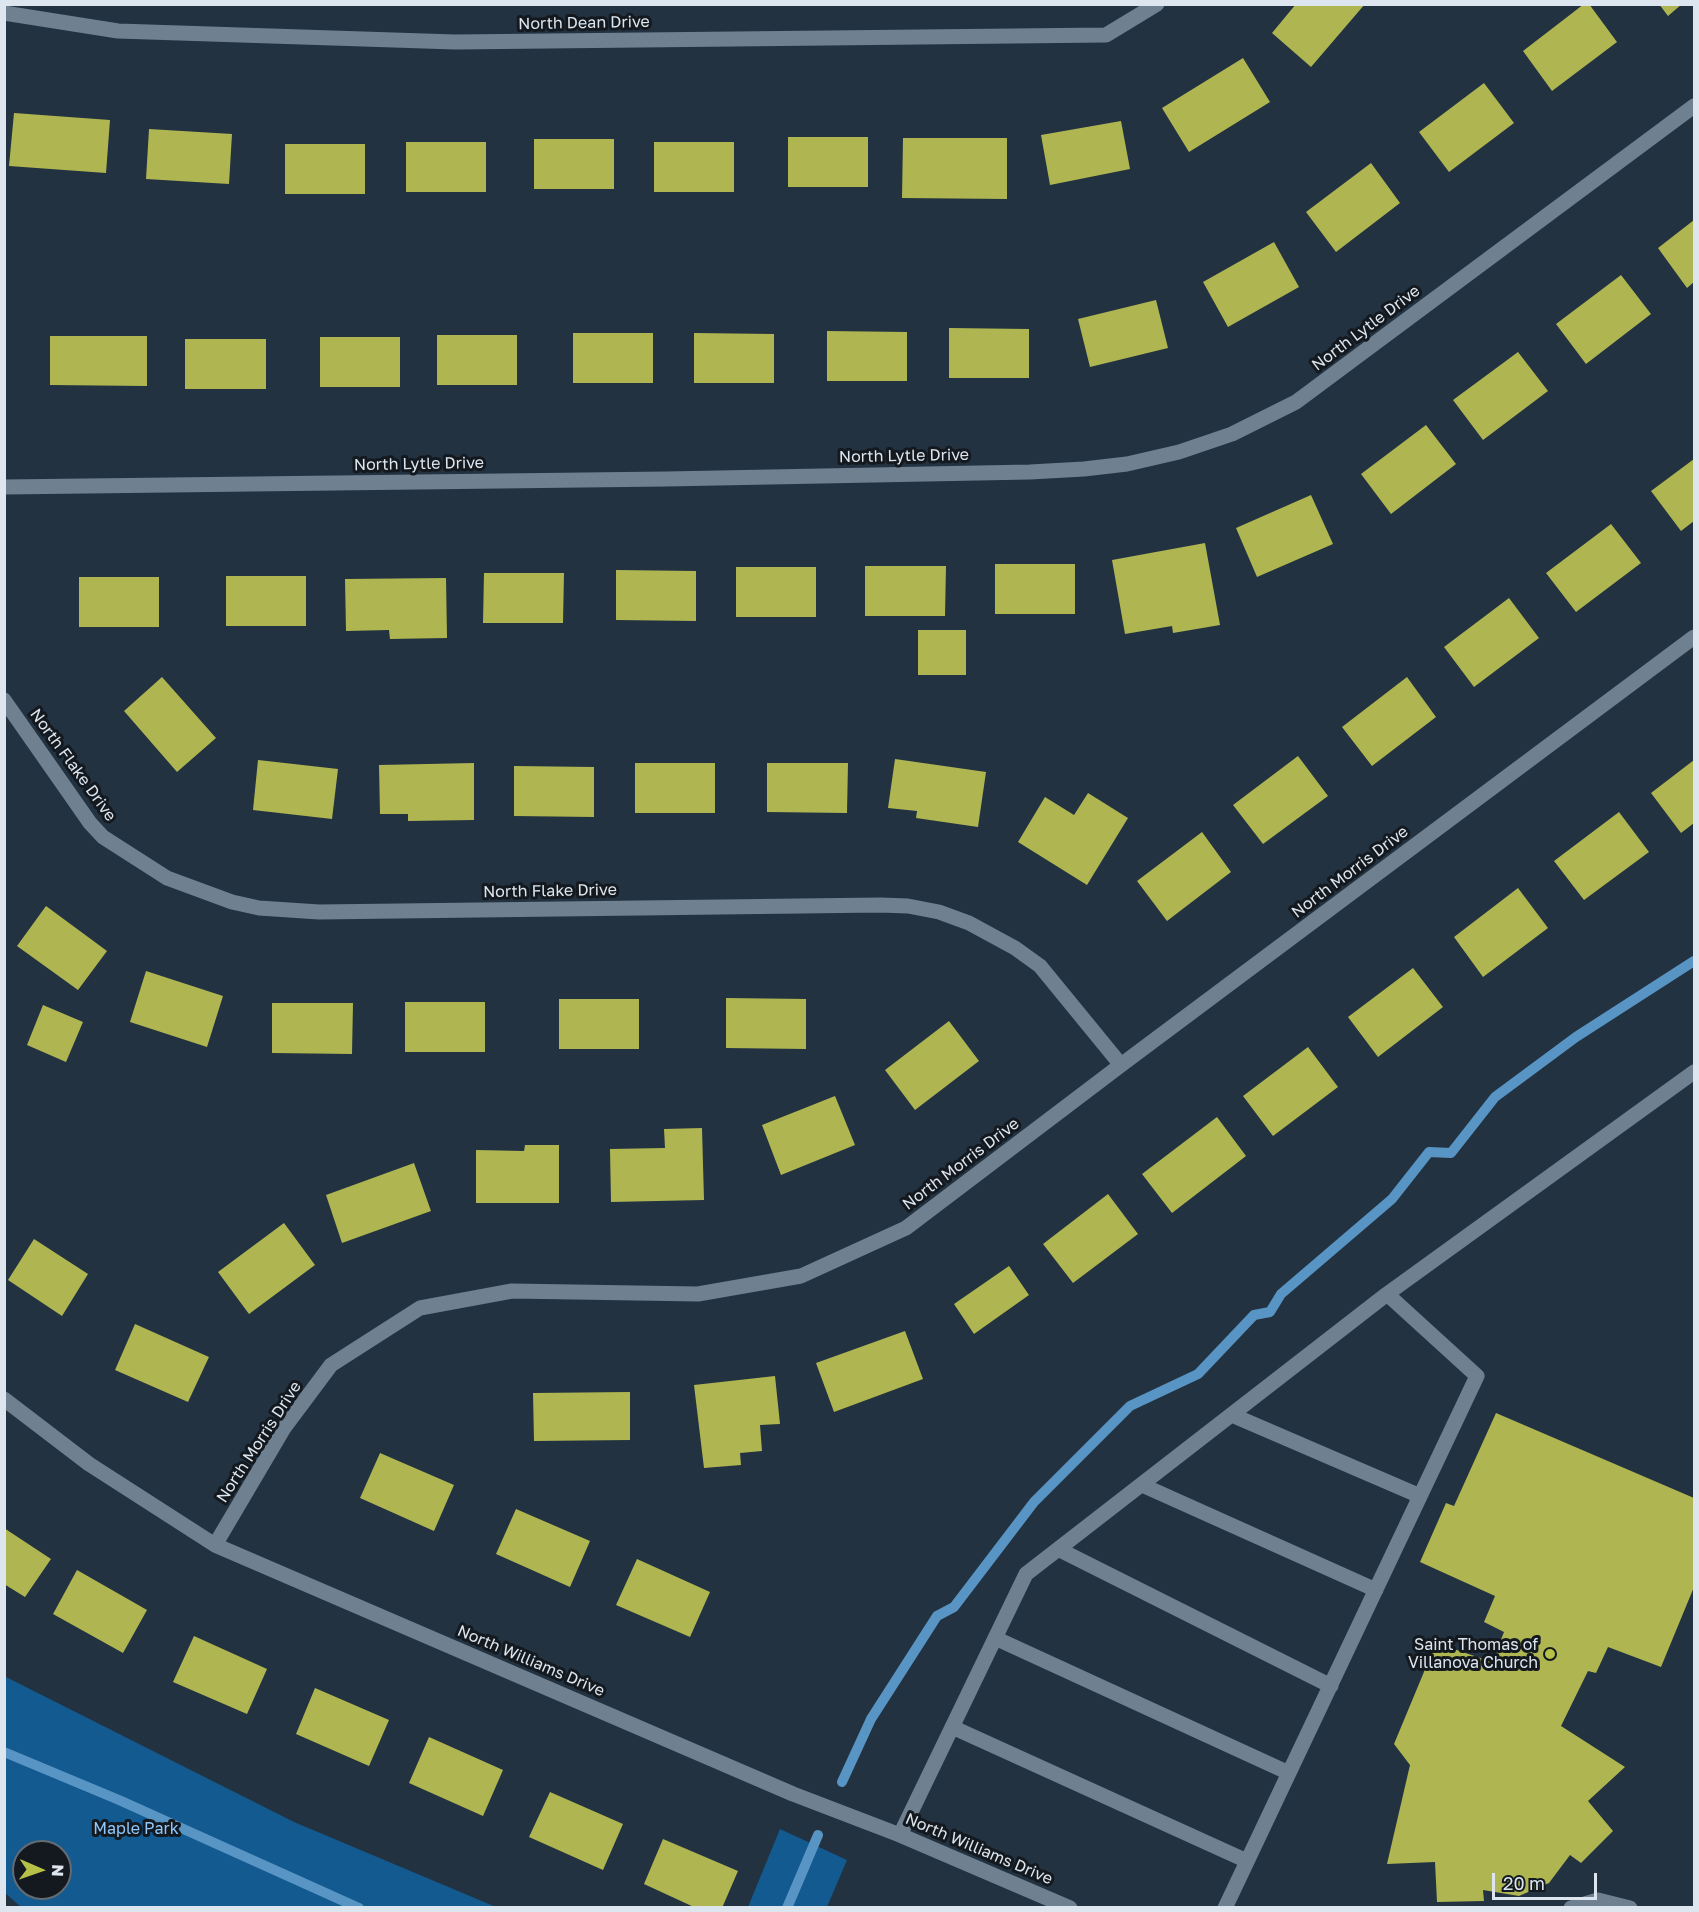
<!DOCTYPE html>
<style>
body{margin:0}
#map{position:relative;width:1699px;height:1912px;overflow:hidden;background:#233240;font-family:"Golos Text",sans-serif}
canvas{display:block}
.frame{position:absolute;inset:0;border:6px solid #dde6ef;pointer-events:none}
.north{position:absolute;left:12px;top:1840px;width:60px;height:60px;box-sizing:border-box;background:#13191f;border:2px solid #646b72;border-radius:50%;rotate:92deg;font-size:16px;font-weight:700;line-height:24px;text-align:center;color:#dde6ef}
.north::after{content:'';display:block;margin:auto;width:21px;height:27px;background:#b8c147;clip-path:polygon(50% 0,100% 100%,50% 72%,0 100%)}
.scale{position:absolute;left:1492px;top:1873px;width:105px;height:27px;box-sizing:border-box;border:3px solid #dde6ef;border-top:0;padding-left:8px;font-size:18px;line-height:21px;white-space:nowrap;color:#dde6ef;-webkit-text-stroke:4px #13191f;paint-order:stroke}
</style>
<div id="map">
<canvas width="1699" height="1912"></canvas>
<div class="frame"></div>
<div class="north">N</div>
<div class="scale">20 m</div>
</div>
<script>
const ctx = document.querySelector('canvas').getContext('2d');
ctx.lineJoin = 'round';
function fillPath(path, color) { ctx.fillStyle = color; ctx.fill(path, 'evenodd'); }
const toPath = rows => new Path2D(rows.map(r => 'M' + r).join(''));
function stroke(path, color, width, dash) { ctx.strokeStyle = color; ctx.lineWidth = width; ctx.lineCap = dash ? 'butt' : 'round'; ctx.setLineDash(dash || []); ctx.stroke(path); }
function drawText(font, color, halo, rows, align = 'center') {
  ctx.font = font + ' "Golos Text",sans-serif'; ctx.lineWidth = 6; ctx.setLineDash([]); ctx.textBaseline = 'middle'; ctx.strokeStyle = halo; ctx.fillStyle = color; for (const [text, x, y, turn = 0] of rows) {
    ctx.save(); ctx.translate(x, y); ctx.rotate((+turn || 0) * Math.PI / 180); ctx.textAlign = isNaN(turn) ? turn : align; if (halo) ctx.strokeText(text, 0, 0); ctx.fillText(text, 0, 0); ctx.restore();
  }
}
fillPath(toPath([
 [4,1676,294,1822,496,1907,21,1907,5,1893],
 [24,1852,60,1852,60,1888,24,1888],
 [780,1829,847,1860,827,1907,748,1907]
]), '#125a8f');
stroke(toPath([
 [4,1752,119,1800,359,1908],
 [842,1782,871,1719,937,1616,954,1607,1034,1502,1130,1406,1198,1374,1254,1315,1270,1312,1281,1294,1392,1199,1429,1152,1451,1153,1495,1097,1576,1037,1694,961],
 [787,1908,818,1835]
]), '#5895c4', 10);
fillPath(toPath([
 [1296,4,1365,4,1311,67,1272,33],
 [1584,4,1589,4,1617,42,1552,91,1523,51],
 [1659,4,1682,4,1668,16],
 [1243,58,1270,102,1189,152,1162,108],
 [1484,83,1514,123,1449,172,1419,132],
 [14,113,110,120,106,173,9,166],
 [1121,121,1130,169,1050,185,1041,135],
 [149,129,232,134,229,184,146,179],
 [788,137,868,137,868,187,788,187],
 [903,138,1007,138,1007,199,902,198],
 [534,139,614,139,614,189,534,189],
 [406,142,486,142,486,192,406,192],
 [654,142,734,142,734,192,654,192],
 [285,144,365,144,365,194,285,194],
 [1371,163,1400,203,1336,252,1306,212],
 [1694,220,1694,282,1687,288,1658,248],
 [1274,242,1299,287,1228,327,1203,282],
 [1621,275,1651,314,1586,364,1556,324],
 [1156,300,1168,348,1090,367,1078,319],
 [949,328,1029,329,1029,378,949,378],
 [827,331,907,332,907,381,827,381],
 [573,333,653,333,653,383,573,383],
 [694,333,774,334,774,383,694,383],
 [437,335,517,335,517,385,437,385],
 [50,336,147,336,147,386,50,385],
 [320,337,400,337,400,387,320,387],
 [185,339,266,339,266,389,185,389],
 [1518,352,1548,391,1483,440,1453,400],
 [1426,425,1456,464,1391,514,1361,474],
 [1694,459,1694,521,1681,531,1651,491],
 [1311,495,1333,544,1257,577,1236,528],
 [1611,524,1641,563,1576,612,1546,573],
 [1205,543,1220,625,1173,633,1172,626,1125,634,1112,560],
 [995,564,1075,564,1075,614,995,614],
 [865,566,946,566,945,616,865,616],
 [736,567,816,567,816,617,736,617],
 [616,570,696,571,696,621,616,620],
 [484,573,564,573,563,623,483,623],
 [226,576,306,576,306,626,226,626],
 [79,577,159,577,159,627,79,627],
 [446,578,447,638,390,639,389,630,346,631,345,579],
 [1509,598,1539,638,1474,687,1444,647],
 [918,630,966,630,966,675,918,675],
 [162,677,216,738,177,772,124,711],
 [1407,677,1436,717,1372,766,1342,727],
 [1298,756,1328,796,1263,844,1233,805],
 [895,759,986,772,978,827,916,818,917,811,888,808],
 [258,760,338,769,332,819,253,810],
 [1694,760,1694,823,1681,833,1651,793],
 [474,763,474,820,408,821,408,814,380,814,379,765],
 [635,763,715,763,715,813,635,813],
 [767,763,848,763,847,813,767,812],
 [514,766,594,767,594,817,514,816],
 [1088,793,1128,818,1087,885,1018,842,1045,797,1074,815],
 [1619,812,1649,852,1584,900,1554,861],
 [1202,832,1231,872,1167,921,1137,881],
 [1518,888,1548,928,1483,977,1454,937],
 [46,906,107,951,78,990,17,946],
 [1413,968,1443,1007,1378,1057,1348,1017],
 [146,971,223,996,207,1047,130,1022],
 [726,998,806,999,806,1049,726,1048],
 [559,999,639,999,639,1049,559,1049],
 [405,1002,485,1002,485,1052,405,1052],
 [272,1003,353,1003,352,1054,272,1053],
 [43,1005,83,1022,66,1062,27,1045],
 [949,1021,979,1061,915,1110,885,1070],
 [1308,1047,1338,1087,1273,1136,1243,1096],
 [835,1096,855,1145,781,1175,762,1125],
 [1217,1117,1246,1156,1172,1213,1142,1174],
 [702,1128,704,1200,611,1202,610,1149,665,1148,664,1129],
 [525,1145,559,1145,559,1203,476,1203,476,1150,524,1151],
 [414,1163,431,1211,342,1243,326,1195],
 [1108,1194,1138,1234,1073,1283,1043,1244],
 [284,1223,315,1265,249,1314,218,1272],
 [34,1239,88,1274,62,1316,8,1280],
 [1009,1266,1029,1295,974,1334,954,1304],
 [135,1324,209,1357,188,1402,115,1370],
 [905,1331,923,1379,834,1412,816,1363],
 [775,1376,780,1424,760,1425,762,1451,740,1453,741,1465,704,1468,694,1385],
 [630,1392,630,1440,534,1441,533,1393],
 [1496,1413,1694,1498,1694,1587,1661,1667,1608,1647,1596,1673,1588,1671,1561,1726,1625,1767,1588,1801,1613,1831,1581,1863,1570,1855,1549,1883,1519,1896,1483,1890,1484,1901,1437,1902,1435,1862,1387,1864,1410,1765,1394,1744,1436,1643,1492,1662,1504,1632,1484,1622,1495,1596,1420,1562,1446,1503,1454,1506],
 [380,1453,454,1485,434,1531,360,1498],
 [516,1509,590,1541,570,1587,496,1554],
 [4,1528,51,1559,25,1597,4,1584],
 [637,1559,710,1592,690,1637,616,1605],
 [77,1570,147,1610,123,1653,53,1614],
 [194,1636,267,1669,247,1714,173,1682],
 [315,1688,389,1720,369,1766,296,1734],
 [429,1737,503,1770,483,1816,409,1783],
 [550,1792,623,1824,603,1870,529,1837],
 [663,1839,738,1871,722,1908,696,1908,644,1884]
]), '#afb651');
stroke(toPath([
 [1232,1415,1420,1496],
 [1142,1485,1376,1590],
 [1058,1549,1331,1686],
 [995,1638,1289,1773],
 [952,1727,1247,1861],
 [900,1835,1026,1574,1387,1294,1694,1072],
 [1225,1908,1477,1376,1387,1294],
 [1571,1908,1598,1900,1630,1908]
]), '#6f8090', 15);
stroke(toPath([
 [4,13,118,31,455,42,1106,35,1157,4],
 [4,487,666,479,1030,472,1084,469,1127,464,1179,452,1232,434,1296,402,1694,106],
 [4,700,90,823,103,837,167,878,232,902,259,908,319,912,880,905,908,906,939,912,969,923,1015,948,1040,966,1121,1065],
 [4,1399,89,1464,215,1545,793,1794,900,1835,1070,1908],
 [215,1545,284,1428,331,1365,420,1308,512,1291,698,1294,801,1276,906,1228,1121,1065,1694,637]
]), '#6f8090', 15);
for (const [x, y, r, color] of [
 [1550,1654,6,"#b8c147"]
]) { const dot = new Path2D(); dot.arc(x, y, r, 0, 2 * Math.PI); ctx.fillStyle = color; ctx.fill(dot); stroke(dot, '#13191f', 2); }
drawText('16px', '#dde6ef', '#13191f', [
 ["North Dean Drive",584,23,-1],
 ["North Lytle Drive",1366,328,-37],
 ["North Lytle Drive",904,456,-1],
 ["North Lytle Drive",419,464,-1],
 ["North Flake Drive",73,765,54],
 ["North Morris Drive",1350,872,-37],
 ["North Flake Drive",550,891,-1],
 ["North Morris Drive",961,1164,-37],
 ["North Morris Drive",259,1442,-57],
 ["North Williams Drive",531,1661,23],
 ["North Williams Drive",979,1849,23]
]);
drawText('16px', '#dde6ef', '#13191f', [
 ["Saint Thomas of",1538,1645],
 ["Villanova Church",1538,1663]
], 'right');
drawText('16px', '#90c8fb', '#13191f', [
 ["Maple Park",136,1829]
]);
</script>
